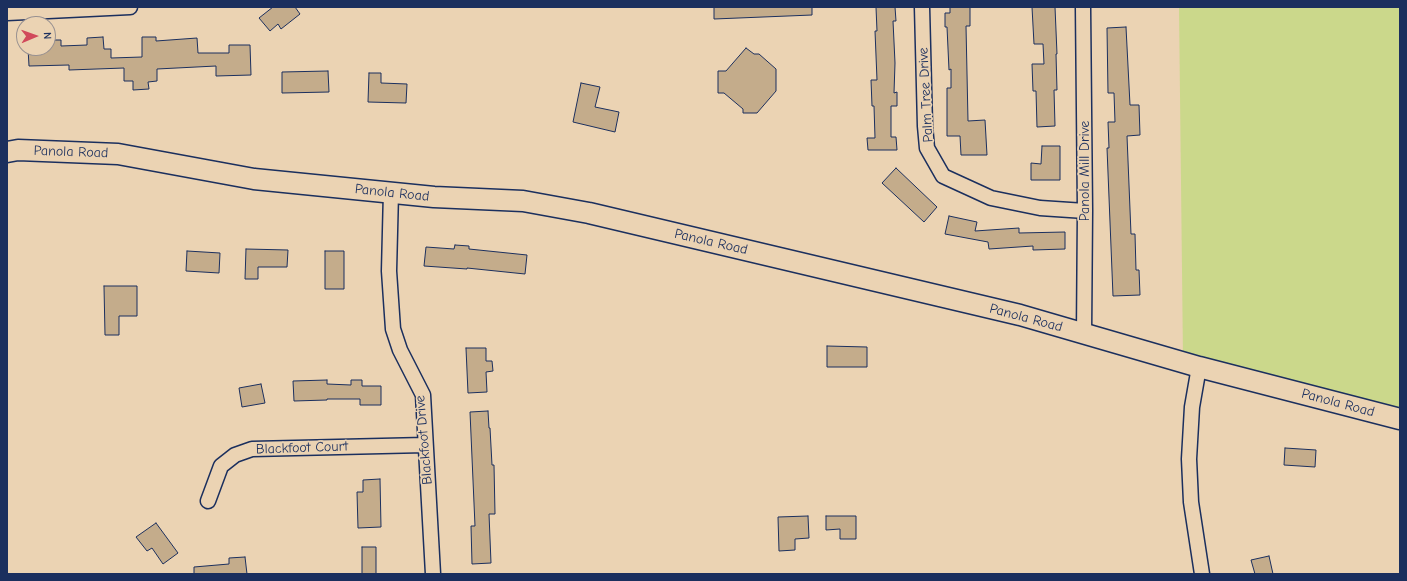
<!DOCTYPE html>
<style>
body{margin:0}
#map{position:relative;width:1407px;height:581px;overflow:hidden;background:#ebd3b3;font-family:"Comic Neue",sans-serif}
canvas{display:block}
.frame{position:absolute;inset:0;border:8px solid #1b2f5e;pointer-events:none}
.north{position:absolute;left:16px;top:16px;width:40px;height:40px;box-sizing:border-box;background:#ebd3b3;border:1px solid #989191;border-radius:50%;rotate:88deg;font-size:11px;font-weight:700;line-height:16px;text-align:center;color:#1b2f5e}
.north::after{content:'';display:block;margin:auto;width:14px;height:18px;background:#d1495b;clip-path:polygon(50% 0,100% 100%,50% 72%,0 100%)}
</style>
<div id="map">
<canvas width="1407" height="581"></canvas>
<div class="frame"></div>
<div class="north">N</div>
</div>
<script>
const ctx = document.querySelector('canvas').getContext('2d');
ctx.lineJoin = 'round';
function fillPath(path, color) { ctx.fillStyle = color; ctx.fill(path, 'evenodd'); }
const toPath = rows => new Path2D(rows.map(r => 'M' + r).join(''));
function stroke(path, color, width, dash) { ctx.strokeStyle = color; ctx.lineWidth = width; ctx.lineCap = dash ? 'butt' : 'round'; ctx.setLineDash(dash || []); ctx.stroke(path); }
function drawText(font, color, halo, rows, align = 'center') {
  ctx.font = font + ' "Comic Neue",sans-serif'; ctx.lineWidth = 3.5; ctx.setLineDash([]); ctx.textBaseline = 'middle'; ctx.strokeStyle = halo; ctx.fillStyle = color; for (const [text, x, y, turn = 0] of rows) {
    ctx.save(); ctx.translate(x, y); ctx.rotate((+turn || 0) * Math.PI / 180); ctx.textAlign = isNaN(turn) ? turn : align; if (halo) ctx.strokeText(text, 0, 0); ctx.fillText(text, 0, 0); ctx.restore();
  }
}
fillPath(toPath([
 [1179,7,1400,7,1400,421,1183,358]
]), '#cbd88b');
const building = toPath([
 [273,7,295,7,300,14,281,29,278,24,270,31,259,18,273,7],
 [714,7,812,7,812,15,714,19,714,7],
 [876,7,895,7,896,21,893,21,895,63,894,93,897,92,897,106,891,106,891,137,896,137,897,150,868,150,867,138,875,138,874,106,872,106,871,80,877,80,875,31,877,31,876,7],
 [950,7,970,7,970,26,966,26,968,121,985,120,987,155,961,155,960,136,947,136,947,88,951,88,951,69,949,70,947,27,945,27,945,13,950,13,950,7],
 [1032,7,1055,7,1057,54,1056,54,1057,90,1054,90,1055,126,1037,127,1036,91,1033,91,1032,64,1044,64,1043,44,1034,44,1032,7],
 [1126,27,1130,105,1139,105,1140,135,1127,136,1131,234,1135,234,1136,270,1139,270,1140,295,1113,296,1107,148,1109,148,1108,122,1115,122,1114,93,1108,93,1107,28,1126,27],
 [103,37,104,49,111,49,111,58,142,57,142,37,156,37,156,41,197,38,198,53,229,53,229,45,250,45,251,75,216,76,216,66,157,69,157,81,148,82,149,89,133,90,133,81,124,81,124,68,69,70,69,65,29,66,28,48,48,48,48,40,61,40,61,46,87,45,87,38,103,37],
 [746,48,754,54,759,54,776,69,776,91,757,113,743,113,743,109,724,93,718,93,718,71,726,71,746,48],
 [328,71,329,92,282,93,282,72,328,71],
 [369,73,381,73,381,83,407,84,406,103,368,102,369,73],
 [581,83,600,87,595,107,619,112,615,132,573,122,581,83],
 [1042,146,1060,146,1060,180,1031,180,1031,163,1041,164,1042,146],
 [896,168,937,207,924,222,882,183,896,168],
 [949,216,977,222,975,231,1019,228,1019,233,1065,232,1065,249,1033,250,1033,246,989,249,988,242,945,234,949,216],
 [455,245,469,246,469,249,527,255,525,274,467,268,467,269,424,266,426,247,454,249,455,245],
 [246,249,288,250,287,267,258,267,258,279,245,279,246,249],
 [187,251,220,253,219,273,186,271,187,251],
 [325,251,344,251,344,289,325,289,325,251],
 [104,286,137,286,137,316,119,316,119,335,105,335,104,286],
 [827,346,867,347,867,367,827,367,827,346],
 [466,348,486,348,486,361,492,361,493,371,486,372,487,392,468,393,466,348],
 [327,380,327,384,351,385,351,380,362,380,362,386,381,386,381,405,360,405,360,399,327,399,327,400,294,401,293,381,327,380],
 [261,384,265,403,242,407,239,388,261,384],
 [488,411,489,428,490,428,492,465,494,465,495,514,489,514,491,563,472,564,471,526,475,526,470,412,488,411],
 [1285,448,1316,450,1315,467,1284,465,1285,448],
 [380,479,381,527,358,528,357,492,363,492,363,480,380,479],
 [808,516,809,538,795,539,795,550,779,551,778,517,808,516],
 [826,516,856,516,856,539,840,539,840,529,826,530,826,516],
 [156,523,178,553,163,564,152,548,147,551,136,537,156,523],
 [362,547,376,547,376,574,362,574,362,547],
 [1269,556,1273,574,1255,574,1251,560,1269,556],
 [245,557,247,574,194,574,194,567,229,564,229,558,245,557]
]);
fillPath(building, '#c4ac8b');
stroke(building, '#1b2f5e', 1);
const minor = toPath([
 [922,7,925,126,927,148,943,176,991,198,1040,208,1085,211],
 [1083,7,1085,211,1084,334],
 [7,13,130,7],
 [391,192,389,271,393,329,400,350,423,395,433,574],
 [1199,367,1192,407,1189,459,1191,502,1202,574],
 [208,501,221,466,235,455,252,449,425,445]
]);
const secondary = toPath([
 [7,152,18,150,118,154,254,179,434,197,523,201,589,213,1020,315,1199,367,1400,419]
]);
stroke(minor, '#1b2f5e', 17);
stroke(secondary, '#1b2f5e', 23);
stroke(minor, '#ebd3b3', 14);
stroke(secondary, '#ebd3b3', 20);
drawText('14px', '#1b2f5e', '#ebd3b3', [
 ["Palm Tree Drive",926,95,-93],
 ["Panola Road",71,152,2],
 ["Panola Mill Drive",1085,171,-90],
 ["Panola Road",392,193,6],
 ["Panola Road",711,242,13],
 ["Panola Road",1026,318,15],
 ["Panola Road",1338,403,15],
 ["Blackfoot Drive",424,440,-95],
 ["Blackfoot Court",302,448,-2]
]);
</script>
